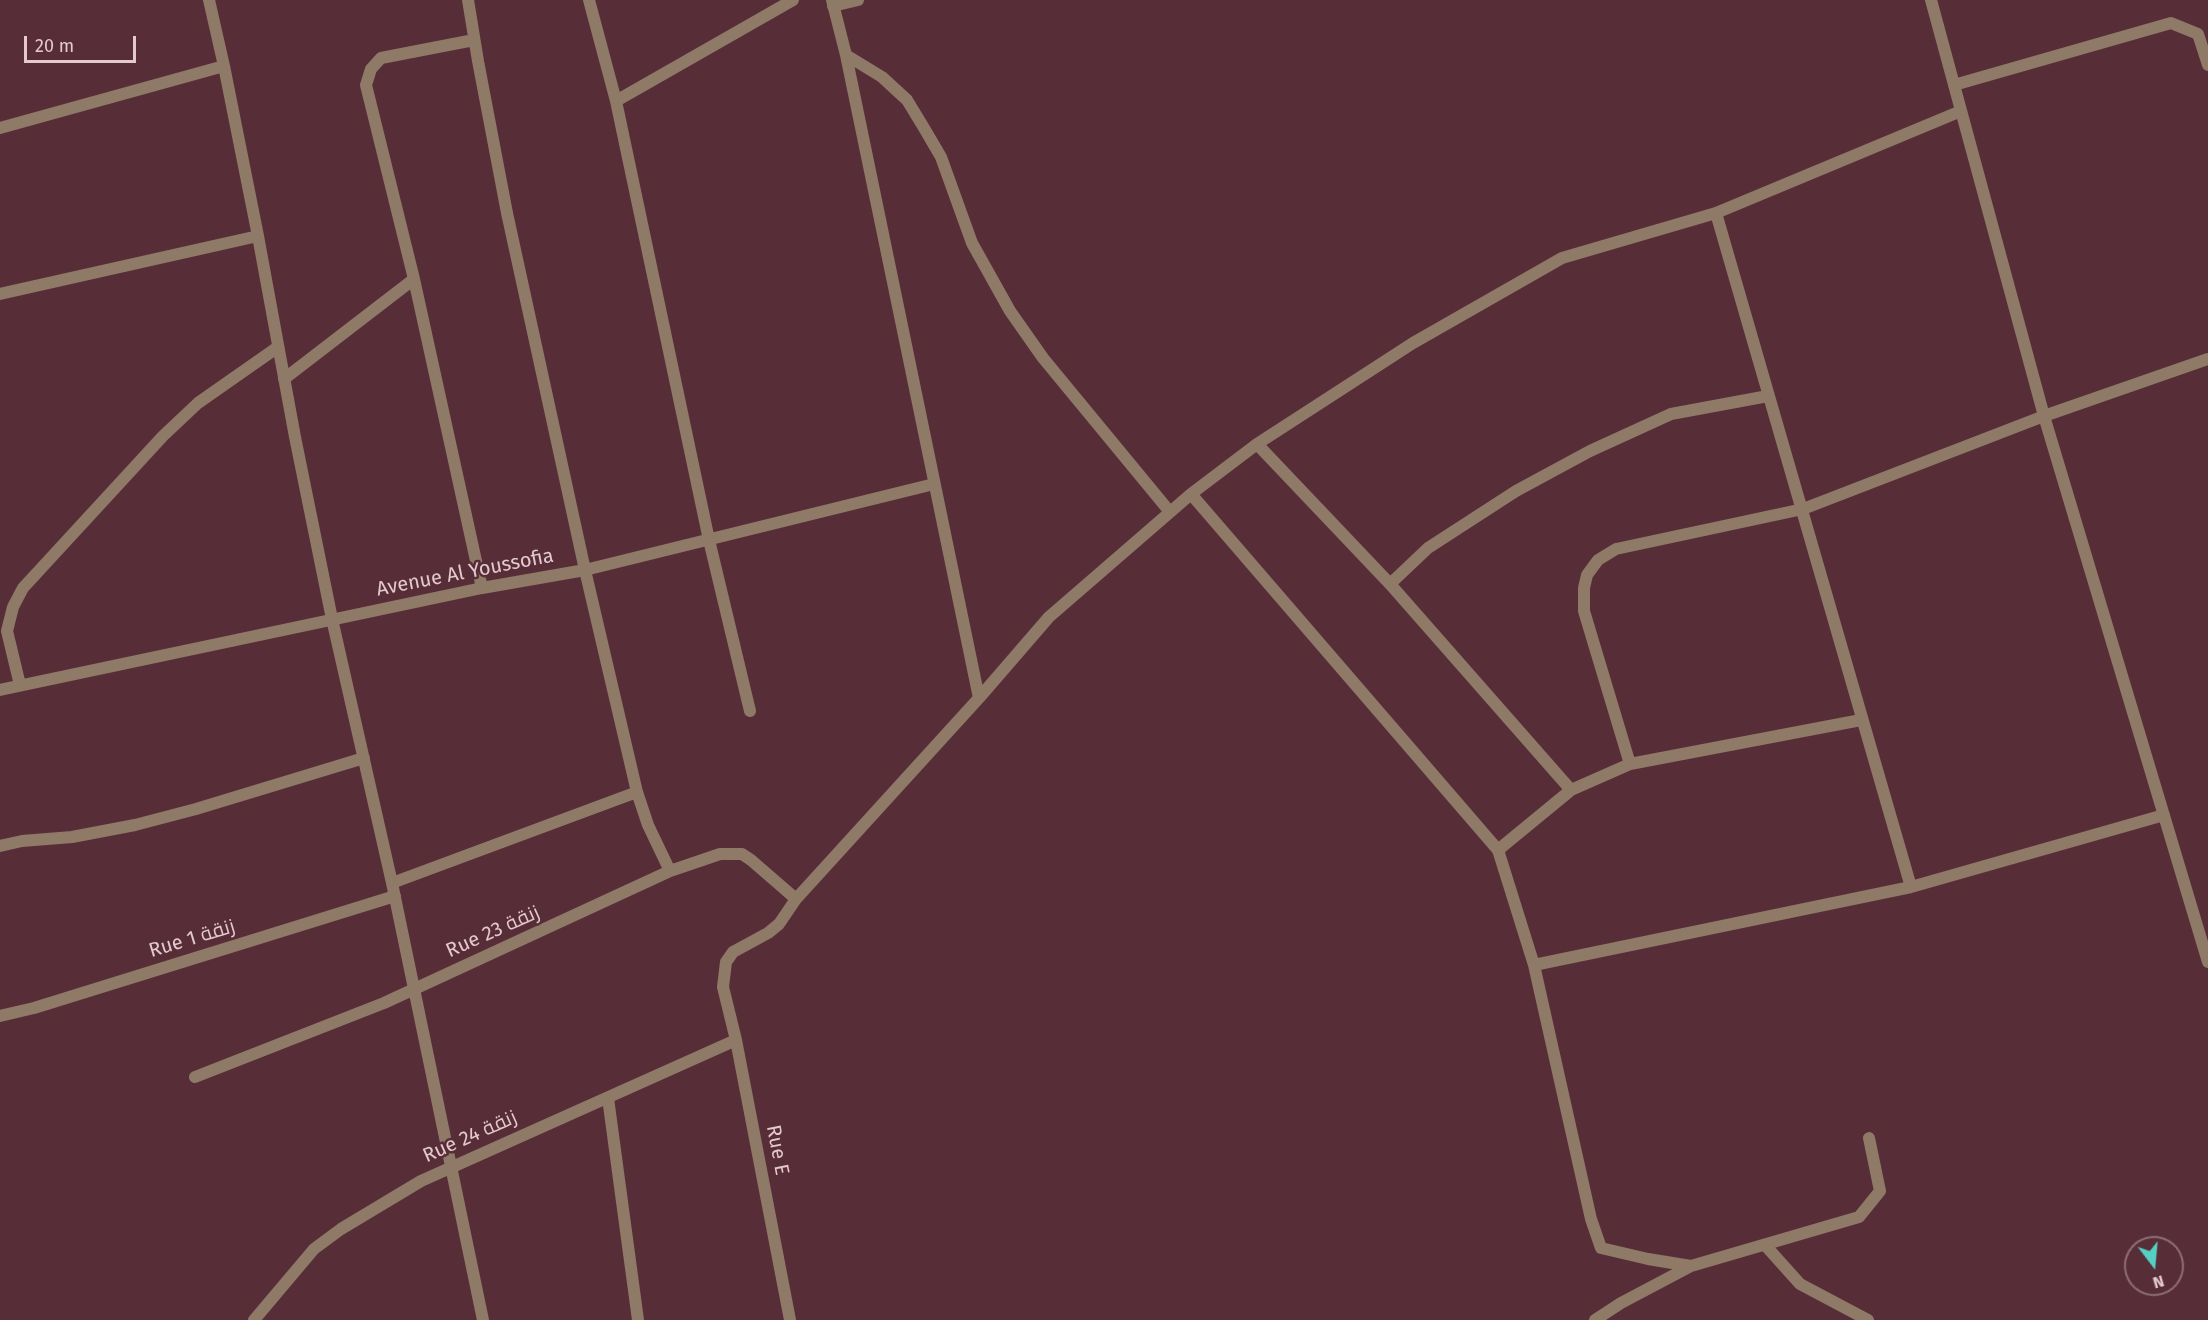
<!DOCTYPE html>
<meta charset="utf-8">
<style>
body{margin:0}
#map{position:relative;width:2208px;height:1320px;overflow:hidden;background:#572e38;font-family:"Fira Sans",sans-serif}
canvas{display:block}
.north{position:absolute;left:2124px;top:1236px;width:60px;height:60px;box-sizing:border-box;background:#572e38;border:2px solid #8f6c74;border-radius:50%;rotate:164deg;font-size:16px;font-weight:700;line-height:24px;text-align:center;color:#e4c9ce}
.north::after{content:'';display:block;margin:auto;width:21px;height:27px;background:#57cec2;clip-path:polygon(50% 0,100% 100%,50% 72%,0 100%)}
.scale{position:absolute;left:24px;top:36px;width:112px;height:27px;box-sizing:border-box;border:3px solid #e4c9ce;border-top:0;padding-left:8px;font-size:18px;line-height:21px;white-space:nowrap;color:#e4c9ce;-webkit-text-stroke:4px #572e38;paint-order:stroke}
</style>
<div id="map">
<canvas width="2208" height="1320"></canvas>
<div class="north">N</div>
<div class="scale">20 m</div>
</div>
<script>
const ctx = document.querySelector('canvas').getContext('2d');
ctx.lineJoin = 'round';
const toPath = rows => new Path2D(rows.map(r => 'M' + r).join(''));
function stroke(path, color, width, dash) { ctx.strokeStyle = color; ctx.lineWidth = width; ctx.lineCap = dash ? 'butt' : 'round'; ctx.setLineDash(dash || []); ctx.stroke(path); }
function drawText(font, color, halo, rows, align = 'center') {
  ctx.font = font + ' "Fira Sans",Cairo,sans-serif'; ctx.lineWidth = 5; ctx.setLineDash([]); ctx.textBaseline = 'middle'; ctx.strokeStyle = halo; ctx.fillStyle = color; for (const [text, x, y, turn = 0] of rows) {
    ctx.save(); ctx.translate(x, y); ctx.rotate((+turn || 0) * Math.PI / 180); ctx.textAlign = isNaN(turn) ? turn : align; if (halo) ctx.strokeText(text, 0, 0); ctx.fillText(text, 0, 0); ctx.restore();
  }
}
stroke(toPath([
 [209,0,224,66,258,236,295,437,332,619,392,883,483,1320],
 [468,0,478,61,507,213,585,570,637,792,648,825,670,871],
 [589,0,616,101,709,540,750,711],
 [832,0,846,55,882,77,907,100,924,128,941,157,972,243,1010,311,1043,358,1170,512],
 [1931,0,2044,416,2208,962],
 [833,6,858,0],
 [474,40,381,58,371,69,366,85,414,279,482,588],
 [846,55,979,698],
 [1954,85,2171,23,2198,34,2208,65],
 [616,101,793,0],
 [0,128,224,66],
 [1716,213,1911,887],
 [0,294,258,236],
 [284,379,414,279],
 [1257,444,1390,584,1571,790],
 [1191,494,1498,850,1534,965,1911,887,2164,815],
 [1390,584,1428,548,1516,491,1590,451,1671,414,1768,396],
 [20,685,7,631,13,607,23,588,163,436,198,403,278,347],
 [0,690,482,588,585,570,934,484],
 [1630,764,1584,611,1584,588,1587,575,1598,560,1616,549,1803,509,2044,416,2208,359],
 [0,846,22,841,72,837,135,825,196,809,364,758],
 [1498,850,1571,790,1630,764,1861,720],
 [392,883,637,792],
 [1534,965,1591,1219,1601,1248,1648,1259,1691,1266],
 [0,1016,34,1008,395,896],
 [195,1077,384,1003,670,871,720,854,742,854,751,860,796,899],
 [608,1098,638,1320],
 [1765,1245,1800,1284,1868,1320],
 [254,1320,314,1249,341,1229,421,1181,736,1040],
 [790,1320,736,1040,723,987,726,962,733,952,768,933,779,924,796,899,979,698,1049,617,1191,494,1257,444,1413,343,1562,258,1716,213,1961,111],
 [1595,1320,1621,1303,1691,1266,1859,1217,1880,1191,1869,1138]
]), '#8e7a67', 12);
drawText('20px', '#e4c9ce', '#572e38', [
 ["Avenue Al Youssofia",465,573,-11],
 ["Rue 23 زنقة",493,932,-24],
 ["Rue 1 زنقة",192,939,-17],
 ["Rue 24 زنقة",470,1137,-24],
 ["Rue E",777,1150,79]
]);
</script>
